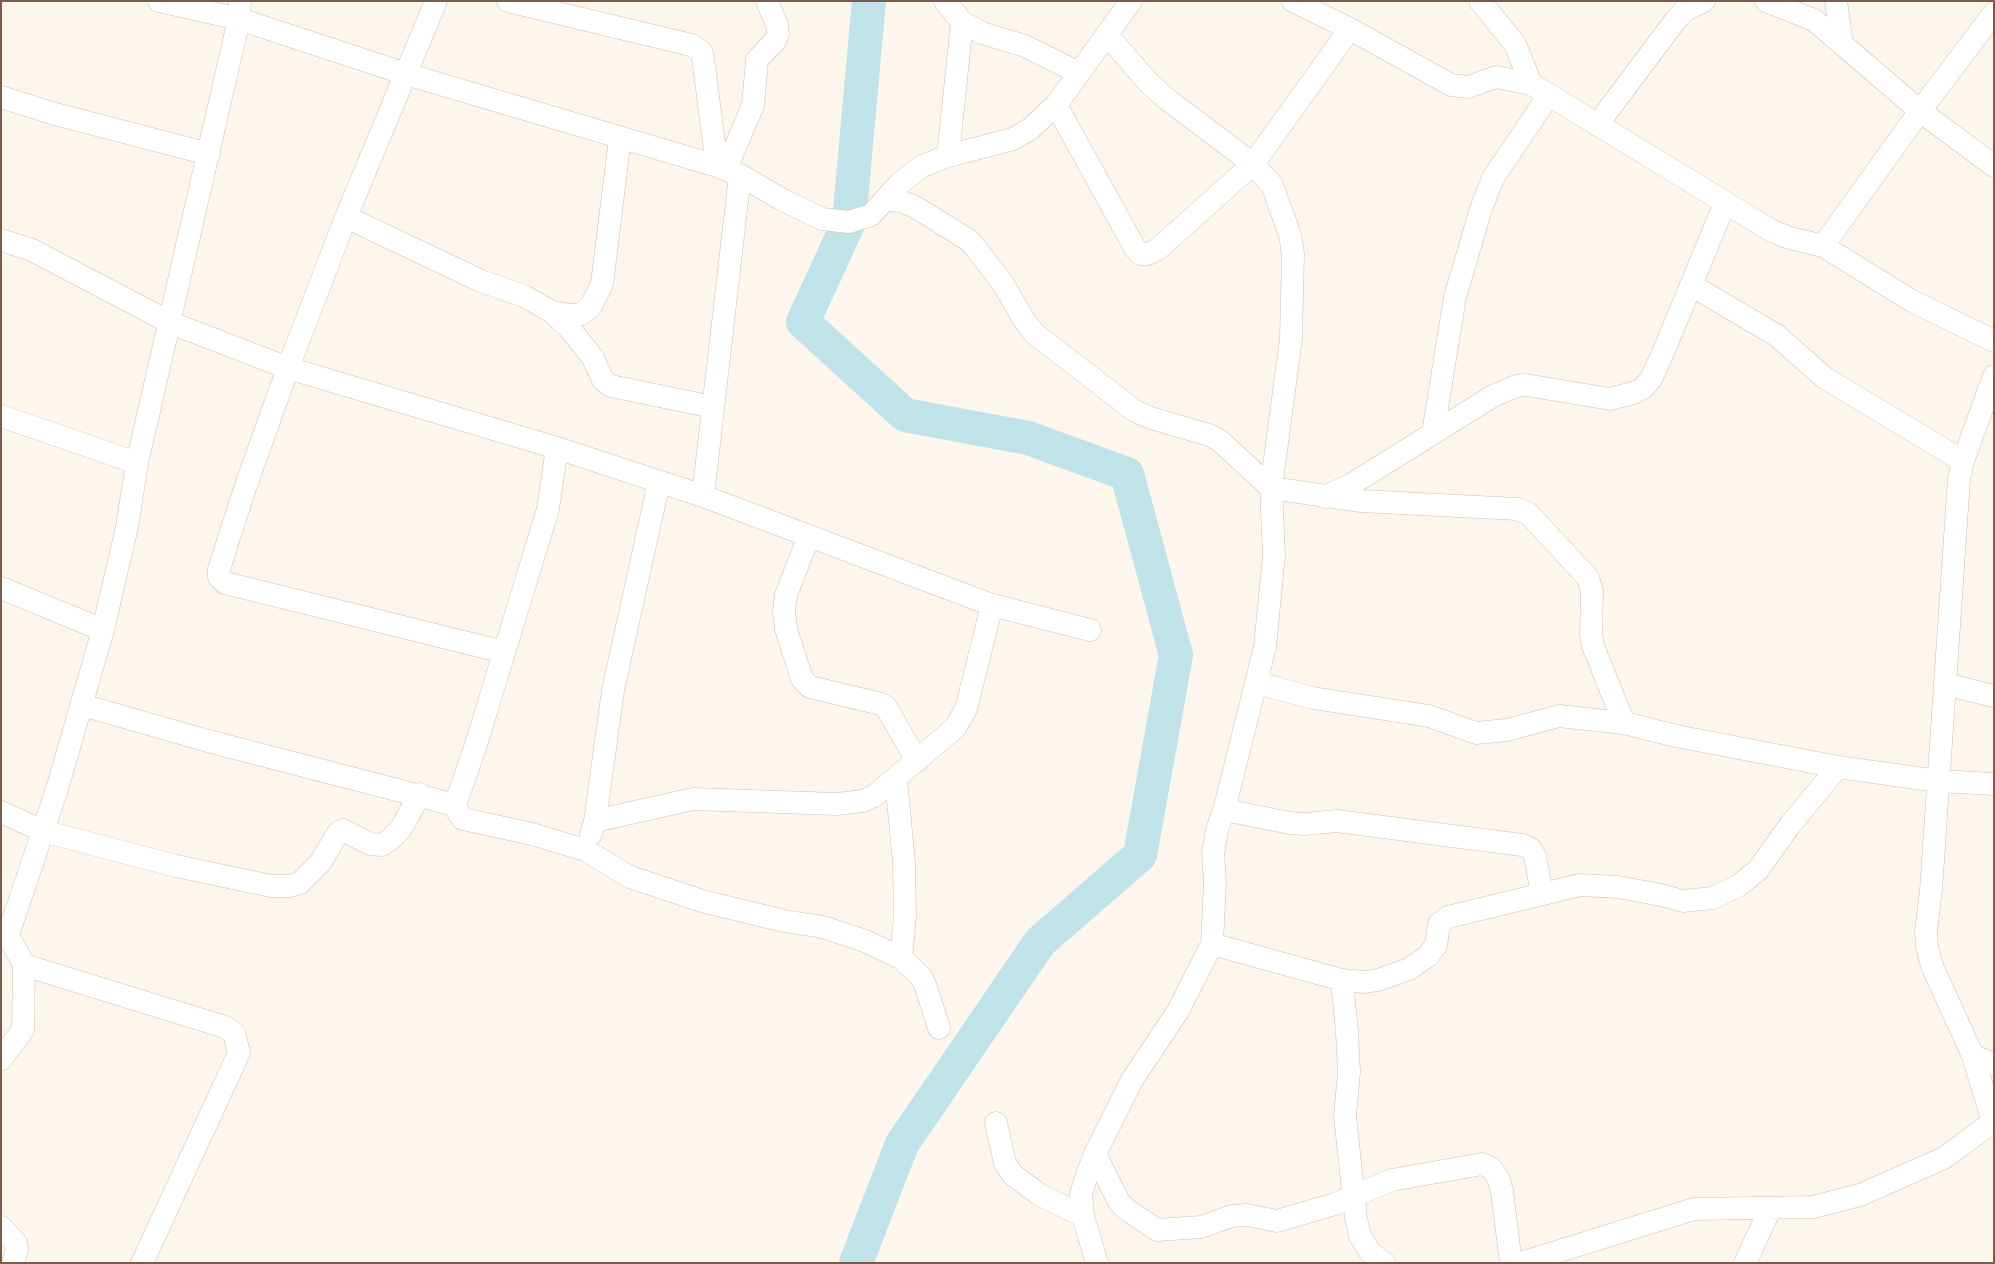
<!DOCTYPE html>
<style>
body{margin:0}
#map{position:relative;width:1995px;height:1264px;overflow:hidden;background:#fdf6ec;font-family:Barlow,sans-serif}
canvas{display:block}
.frame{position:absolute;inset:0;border:2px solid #7a5c4d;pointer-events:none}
</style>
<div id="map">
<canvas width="1995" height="1264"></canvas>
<div class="frame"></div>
</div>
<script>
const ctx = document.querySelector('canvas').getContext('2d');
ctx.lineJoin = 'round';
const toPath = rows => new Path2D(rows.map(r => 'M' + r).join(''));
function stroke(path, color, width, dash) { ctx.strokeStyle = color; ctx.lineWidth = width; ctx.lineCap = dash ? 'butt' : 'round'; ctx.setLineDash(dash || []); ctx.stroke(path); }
stroke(toPath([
 [856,1263,902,1144,1040,942,1140,855,1176,655,1127,474,1028,438,905,415,803,322,849,222,869,1]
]), '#bfe3e8', 34);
const minor = toPath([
 [159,1,239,19,406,74,717,166,740,175,781,199,822,219,849,222,871,215,899,184,922,166,948,156,1013,139,1030,129,1056,105,1131,1],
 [436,1,346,217,288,368,245,488,219,569,219,577,225,583,504,652],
 [508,1,691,45,701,51,703,58,717,166],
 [945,1,962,22,982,33,1025,46,1079,73],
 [1293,1,1350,29,1451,85,1468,87,1496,77,1531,84],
 [1480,1,1515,44,1531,84,1772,231,1790,238,1823,246,1912,301,1994,341],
 [1766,1,1814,20,1920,111,1994,166],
 [1836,1,1842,44],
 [1,97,55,114,209,154],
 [1056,105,1135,248,1140,254,1148,254,1158,249,1253,164,1350,29],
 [1597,125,1675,21,1685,10,1704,1],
 [948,156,962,22],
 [726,169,753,105,757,60,775,41,778,34,777,25,767,1],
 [887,200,901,201,917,208,970,241,1002,282,1024,320,1035,334,1122,401,1135,411,1151,418,1209,435,1219,440,1271,488,1361,501,1517,509,1529,514,1588,578,1592,592,1591,635,1593,646,1624,723],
 [346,217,481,281,524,296,552,312,570,329,593,358,603,380,611,386,713,407],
 [1,240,32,250,171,323,288,368,557,448,703,496,992,605,1090,630],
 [1823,246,1920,111,1994,13],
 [1691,285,1776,335,1825,378,1963,461],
 [552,312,571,315,582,314,591,306,602,284,620,138],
 [1,416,137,463],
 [1433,433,1455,297,1481,209,1493,178,1549,95],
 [557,448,548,509,475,748,455,805,458,812,463,819,532,834,585,850,630,877,702,901,784,921,823,927,865,941,901,958,922,978,926,987,939,1028],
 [703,496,740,175],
 [1325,497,1352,484,1493,396,1516,386,1526,385,1610,399,1633,393,1643,388,1651,379,1662,355,1725,203],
 [809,536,786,595,784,611,786,629,802,679,810,687,881,704,886,707,917,761],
 [1,588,103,630],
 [1257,683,1313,698,1429,716,1476,733,1507,730,1559,716,1624,723,1676,736,1838,767,1938,781,1994,784],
 [1945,684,1994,696],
 [82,705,208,741,455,805],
 [896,779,904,863,905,916,901,958],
 [1224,810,1290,823,1304,824,1337,821,1522,845,1531,849,1535,856,1542,894],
 [1,812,43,831,176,866,271,886,290,886,300,883,320,863,338,833,343,830,370,844,382,845,392,838,402,827,420,794],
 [595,821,693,799,837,804,863,801,874,796,955,728,966,709,992,605],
 [591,834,595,821,613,690,659,482],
 [1212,944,1342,980,1365,982,1378,980,1409,969,1428,956,1436,945,1439,924,1448,917,1580,885,1618,887,1661,895,1683,901,1713,898,1738,886,1758,870,1790,825,1838,767],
 [24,965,225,1027,234,1033,239,1053,142,1263],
 [1342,980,1347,1032,1349,1072,1345,1116,1356,1218,1360,1236,1370,1252,1384,1263],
 [1973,1056,1994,1064],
 [1,1059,23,1030,24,965,8,935,57,789,103,630,127,527,137,463,239,19,240,1],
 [1993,1122,1973,1056,1932,966,1927,947,1926,931,1931,890,1959,479,1963,461,1994,376],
 [996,1123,1005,1163,1013,1175,1040,1195,1083,1216],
 [1095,1154,1119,1202,1126,1209,1157,1230,1201,1227,1232,1216,1247,1215,1277,1221,1335,1204,1392,1180,1482,1164,1491,1168,1498,1178,1502,1191,1511,1263],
 [1,1227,16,1243,17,1249,13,1263],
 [1097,1263,1083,1216,1081,1194,1087,1175,1095,1154,1132,1080,1178,1011,1212,944,1215,882,1213,853,1217,830,1224,810,1265,647,1274,555,1271,488,1291,339,1293,254,1290,235,1272,185,1253,164,1168,100,1149,83,1107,35],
 [1521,1263,1694,1209,1813,1207,1860,1195,1944,1158,1994,1121],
 [1745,1263,1770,1209]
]);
stroke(minor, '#d1beb0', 23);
stroke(minor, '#fff', 22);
</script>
